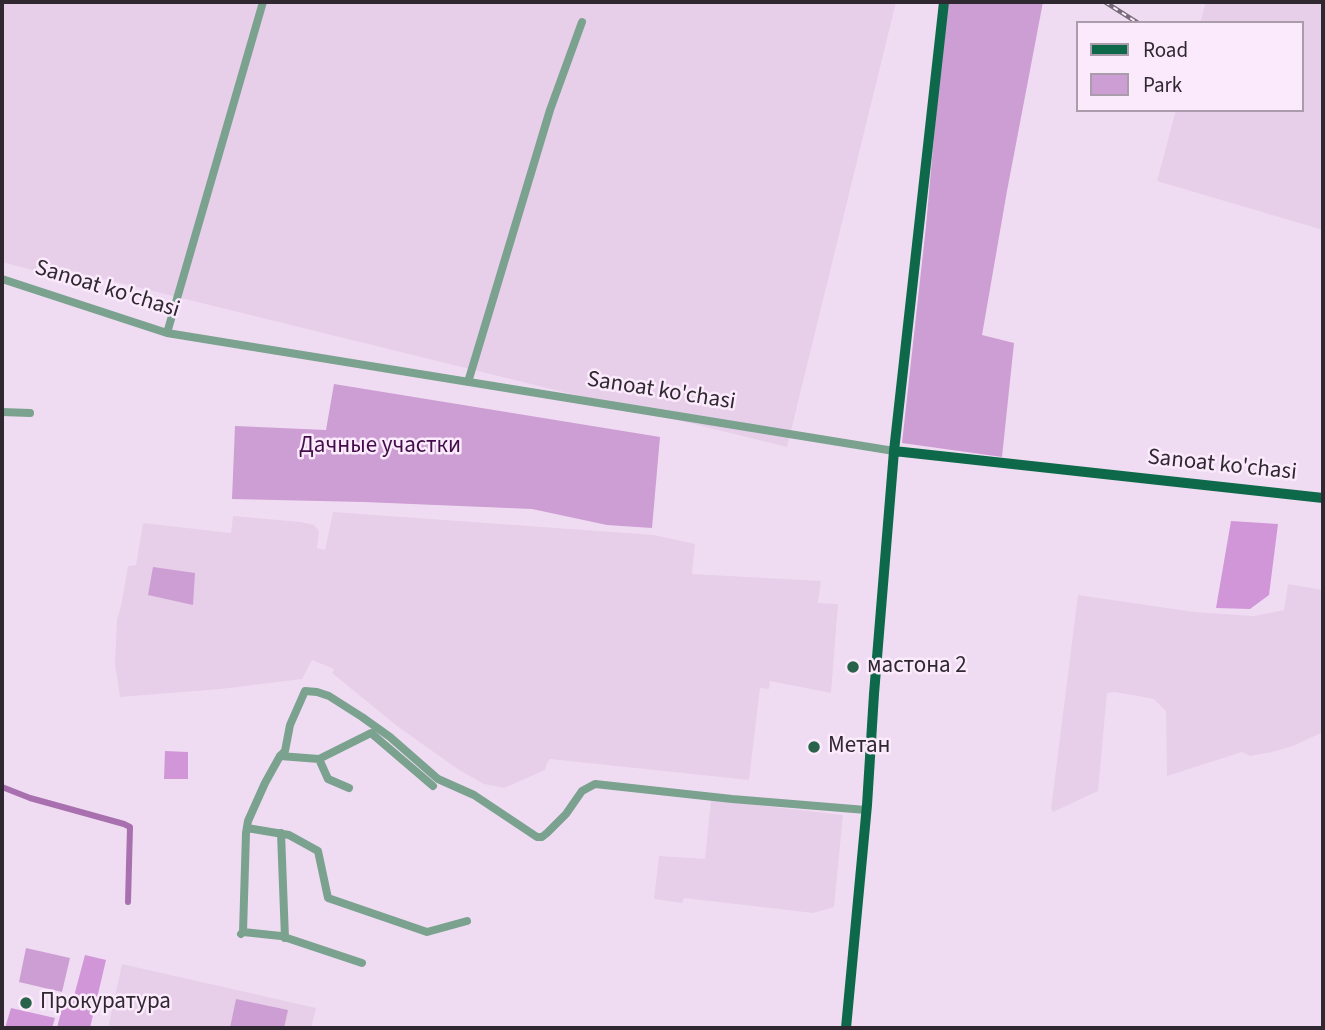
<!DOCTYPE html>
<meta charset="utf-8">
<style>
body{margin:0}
#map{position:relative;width:1325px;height:1030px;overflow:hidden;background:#f0dcf2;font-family:"Source Sans 3",sans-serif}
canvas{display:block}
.frame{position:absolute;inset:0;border:4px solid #302831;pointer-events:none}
.legend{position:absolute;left:1076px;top:21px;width:228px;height:91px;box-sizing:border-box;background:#fbeafc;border:2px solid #aa9cab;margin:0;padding:9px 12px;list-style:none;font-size:21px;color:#302831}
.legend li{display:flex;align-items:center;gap:14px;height:35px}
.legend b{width:35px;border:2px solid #aa9cab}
</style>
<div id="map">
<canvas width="1325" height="1030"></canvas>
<div class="frame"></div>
<ul class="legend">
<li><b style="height:9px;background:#0d694a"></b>Road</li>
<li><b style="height:19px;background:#cd9ed3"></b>Park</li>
</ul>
</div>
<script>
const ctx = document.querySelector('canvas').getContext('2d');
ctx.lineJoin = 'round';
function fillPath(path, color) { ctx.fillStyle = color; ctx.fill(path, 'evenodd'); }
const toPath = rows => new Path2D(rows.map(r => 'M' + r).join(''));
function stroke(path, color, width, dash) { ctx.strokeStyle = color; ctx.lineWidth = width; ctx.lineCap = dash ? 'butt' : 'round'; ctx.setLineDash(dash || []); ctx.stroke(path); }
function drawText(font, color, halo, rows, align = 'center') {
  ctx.font = font + ' "Source Sans 3",sans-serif'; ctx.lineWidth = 5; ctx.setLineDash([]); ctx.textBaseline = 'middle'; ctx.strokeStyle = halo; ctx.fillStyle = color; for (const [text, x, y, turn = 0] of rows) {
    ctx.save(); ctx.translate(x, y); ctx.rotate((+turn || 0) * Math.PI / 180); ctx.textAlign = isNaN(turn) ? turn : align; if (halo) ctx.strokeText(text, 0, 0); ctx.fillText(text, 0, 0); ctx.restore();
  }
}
fillPath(toPath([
 [2,2,896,2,787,447,59,268,53,274,50,275,2,262],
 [1206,2,1323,2,1323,230,1157,181,1176,110,1302,110,1302,23,1200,23],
 [333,512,654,535,695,544,692,574,821,581,818,603,838,604,831,693,770,681,769,689,760,688,749,780,550,759,547,763,545,770,504,788,484,784,459,770,397,726,332,673,334,669,312,660,302,679,221,689,120,697,115,664,117,619,121,606,128,566,136,565,143,523,231,533,233,516,301,522,314,525,319,531,317,548,325,550],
 [1288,584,1323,590,1323,732,1293,746,1272,752,1250,756,1242,752,1167,776,1166,711,1154,699,1115,692,1107,693,1098,791,1053,812,1051,809,1078,595,1194,612,1254,616,1284,610],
 [711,800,843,815,834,907,813,913,684,898,682,903,654,899,659,856,705,859],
 [122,964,316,1008,311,1028,108,1028]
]), '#e7cfea');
fillPath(toPath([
 [946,2,1043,2,1007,191,982,335,1014,343,1002,457,902,443,926,226],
 [334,384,660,437,652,528,607,525,532,509,364,502,232,499,235,426,326,430],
 [153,567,195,573,193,605,148,595],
 [26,948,70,958,62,992,19,982],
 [236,999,288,1010,284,1028,230,1028]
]), '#cd9ed3');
fillPath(toPath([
 [1231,521,1278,524,1269,595,1250,609,1216,608],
 [165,751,188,752,188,779,164,779],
 [85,955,106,960,90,1028,57,1028,65,996,74,996],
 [11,1008,55,1018,52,1028,5,1028]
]), '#d096d8');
stroke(toPath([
 [2,787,30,798,124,824,130,827,128,902]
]), '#a870af', 6);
stroke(toPath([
 [2,279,167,333,894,451],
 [167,333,263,2],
 [468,382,550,110,582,22],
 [2,412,30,413],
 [280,756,319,759,371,733,433,786],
 [319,759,328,779,349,788],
 [247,828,289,835,318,851,328,898,427,932,467,921],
 [281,833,285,938],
 [243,932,281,936,362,963],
 [241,934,243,932,246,833,248,821,265,783,280,756,285,751,290,725,305,691,317,692,329,696,362,717,390,737,438,779,474,795,537,837,542,837,547,833,566,814,582,791,595,784,732,799,866,810]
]), '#7ba28f', 8);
stroke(toPath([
 [894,451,1323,498],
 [846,1028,867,805,874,694,894,451,944,2]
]), '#0d694a', 10);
const rail = toPath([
 [1105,2,1138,23]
]);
stroke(rail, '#776b79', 4.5);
stroke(rail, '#fbeafc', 2, [5]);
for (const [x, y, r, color] of [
 [853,667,7,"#29624a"],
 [814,747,7,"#29624a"],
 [26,1003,7,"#29624a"]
]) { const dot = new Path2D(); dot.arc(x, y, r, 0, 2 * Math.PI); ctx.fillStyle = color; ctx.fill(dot); stroke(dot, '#fbeafc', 2.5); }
drawText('23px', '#302831', '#fbeafc', [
 ["Sanoat ko'chasi",107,290,17],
 ["Sanoat ko'chasi",661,392,9],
 ["Sanoat ko'chasi",1222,466,6]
]);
drawText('23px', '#420d4a', '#fbeafc', [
 ["Дачные участки",380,447]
]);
drawText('23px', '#302831', '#fbeafc', [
 ["мастона 2",867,667],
 ["Метан",828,747],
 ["Прокуратура",40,1003]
], 'left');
</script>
